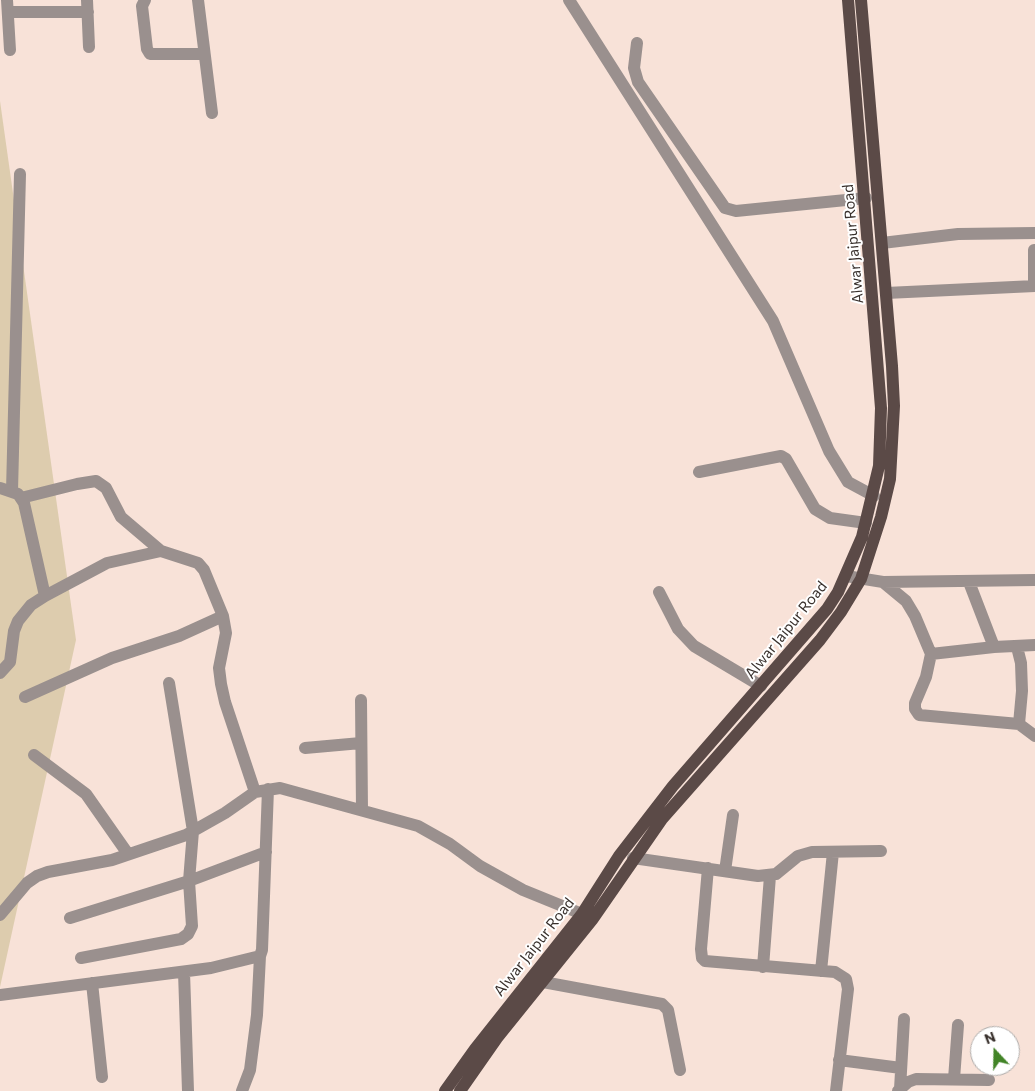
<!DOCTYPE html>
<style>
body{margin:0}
#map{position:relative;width:1035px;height:1091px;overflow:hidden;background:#f8e2d8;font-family:Commissioner,sans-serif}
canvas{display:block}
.north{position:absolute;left:970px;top:1026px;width:50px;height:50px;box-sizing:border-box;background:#fff;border:1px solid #b0adab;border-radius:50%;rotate:339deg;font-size:14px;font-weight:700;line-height:20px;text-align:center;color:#39312d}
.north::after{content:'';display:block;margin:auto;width:18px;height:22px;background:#428427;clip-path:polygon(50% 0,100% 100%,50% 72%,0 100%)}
</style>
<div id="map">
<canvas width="1035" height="1091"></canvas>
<div class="north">N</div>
</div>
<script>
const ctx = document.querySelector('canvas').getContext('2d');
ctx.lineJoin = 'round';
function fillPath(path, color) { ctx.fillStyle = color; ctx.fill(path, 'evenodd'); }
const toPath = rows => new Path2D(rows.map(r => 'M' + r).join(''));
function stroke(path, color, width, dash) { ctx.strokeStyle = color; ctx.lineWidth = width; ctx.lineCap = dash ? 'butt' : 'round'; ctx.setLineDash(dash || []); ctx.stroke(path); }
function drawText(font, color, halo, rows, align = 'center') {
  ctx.font = font + ' Commissioner,sans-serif'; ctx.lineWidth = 4; ctx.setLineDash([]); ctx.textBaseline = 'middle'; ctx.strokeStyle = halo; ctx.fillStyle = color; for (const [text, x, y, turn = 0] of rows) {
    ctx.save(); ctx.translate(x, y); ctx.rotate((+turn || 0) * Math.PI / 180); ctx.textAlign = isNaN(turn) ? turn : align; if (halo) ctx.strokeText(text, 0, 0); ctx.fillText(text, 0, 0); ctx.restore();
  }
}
fillPath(toPath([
 [0,101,76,640,0,987]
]), '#ddccae');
stroke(toPath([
 [7,0,10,50],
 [87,0,89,47],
 [145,0,142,6,147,49,150,54,204,54],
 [198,0,212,113],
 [569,0,773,321,829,451,848,482,874,496],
 [8,12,88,12],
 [637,43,634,68,638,82,725,208,736,211,866,198],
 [882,243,958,234,1035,233],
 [1034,250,1034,286],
 [886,293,1035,286],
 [699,472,781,456,786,459,815,509,830,518,866,523],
 [0,488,18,494,24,503,45,596],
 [12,491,20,174],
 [21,498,77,484,96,481,106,488,121,517,161,551],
 [846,576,883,582,1035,580],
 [883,582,906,601,915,616,931,654,926,677,915,703,915,709,919,715,1019,724,1035,736],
 [969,582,994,647],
 [659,592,678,629,694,646,761,686],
 [1017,647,1021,663,1022,691,1019,724],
 [931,654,994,647,1035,645],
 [0,673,10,662,14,631,18,621,31,605,45,596,107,563,161,551,198,563,204,570,223,616,226,633,219,668,221,684,225,702,255,792],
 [25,697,112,658,179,636,223,616],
 [361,700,362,810],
 [305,748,361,743],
 [34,755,86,794,128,854],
 [633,858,758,876,776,874,798,856,812,852,881,851],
 [708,868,701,949,702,958,705,961,835,972,846,979,848,989,836,1091],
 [725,871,733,815],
 [0,915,27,883,37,876,48,872,112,860,186,835,225,813,255,792,280,788,418,826,450,844,480,866,523,890,582,914,590,919],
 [70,918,189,881,266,852],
 [81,958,181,939,188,934,192,926,189,881,193,831,169,683],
 [763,967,770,876],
 [821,971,833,852],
 [184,972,188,1091],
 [543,982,662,1004,668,1010,680,1070],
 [92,983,102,1077],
 [0,995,211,968,260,956,262,950,268,789],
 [839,1060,901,1068],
 [954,1079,958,1025],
 [900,1089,904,1019],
 [242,1091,250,1070,257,1015,260,956],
 [898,1091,908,1082,916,1079,989,1080]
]), '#9a908e', 12);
stroke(toPath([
 [445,1091,475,1049,582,914,619,856,673,786,827,609,838,592,862,537,879,466,881,408,848,0],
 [460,1091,497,1038,592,920,662,819,820,640,841,612,861,579,881,517,890,479,894,406,892,366,861,0]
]), '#5b4a47', 12);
drawText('15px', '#39312d', '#fff', [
 ["Alwar Jaipur Road",853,244,-95],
 ["Alwar Jaipur Road",786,630,-51],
 ["Alwar Jaipur Road",534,947,-52]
]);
</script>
